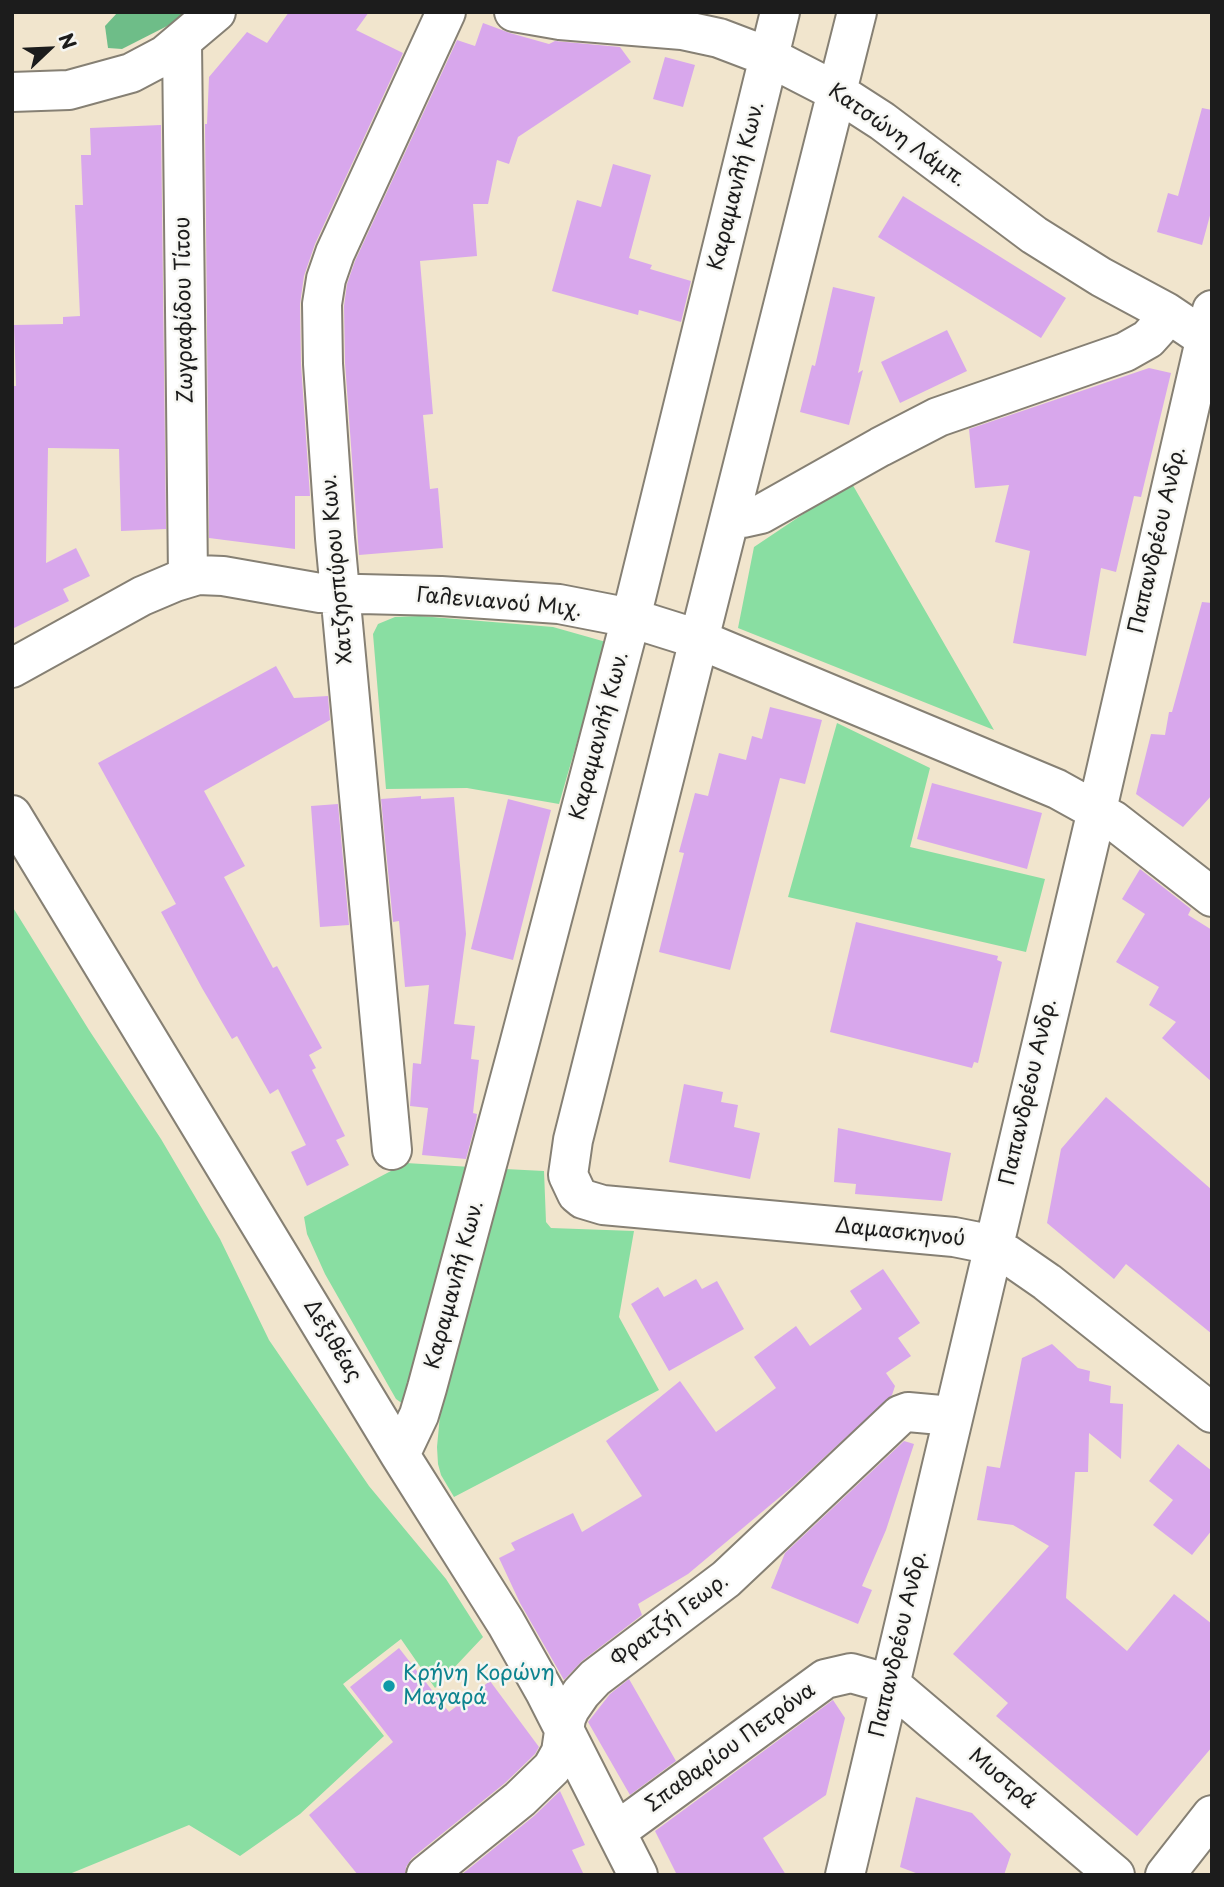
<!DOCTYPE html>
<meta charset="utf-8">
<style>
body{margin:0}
#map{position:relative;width:1224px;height:1887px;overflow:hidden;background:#f1e5cd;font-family:"Playpen Sans",sans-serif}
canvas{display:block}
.frame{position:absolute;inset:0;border:14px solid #1c1c1c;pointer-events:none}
.north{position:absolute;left:14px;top:14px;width:70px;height:70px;-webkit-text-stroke:5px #f6f6f2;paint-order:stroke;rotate:67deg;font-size:19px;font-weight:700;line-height:28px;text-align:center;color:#1c1c1c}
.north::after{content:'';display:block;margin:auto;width:24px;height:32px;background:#1c1c1c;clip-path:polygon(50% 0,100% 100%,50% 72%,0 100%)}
</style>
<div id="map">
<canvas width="1224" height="1887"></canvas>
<div class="frame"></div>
<div class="north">N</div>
</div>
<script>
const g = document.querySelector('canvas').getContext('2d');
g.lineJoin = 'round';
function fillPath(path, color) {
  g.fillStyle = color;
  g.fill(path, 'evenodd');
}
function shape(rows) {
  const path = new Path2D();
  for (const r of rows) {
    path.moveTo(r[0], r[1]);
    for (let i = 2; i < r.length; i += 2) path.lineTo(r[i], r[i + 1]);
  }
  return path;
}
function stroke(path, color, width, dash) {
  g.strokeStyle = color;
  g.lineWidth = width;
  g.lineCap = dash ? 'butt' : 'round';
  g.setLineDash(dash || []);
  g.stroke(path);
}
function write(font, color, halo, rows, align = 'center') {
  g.font = font + ' "Playpen Sans",sans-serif';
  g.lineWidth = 5;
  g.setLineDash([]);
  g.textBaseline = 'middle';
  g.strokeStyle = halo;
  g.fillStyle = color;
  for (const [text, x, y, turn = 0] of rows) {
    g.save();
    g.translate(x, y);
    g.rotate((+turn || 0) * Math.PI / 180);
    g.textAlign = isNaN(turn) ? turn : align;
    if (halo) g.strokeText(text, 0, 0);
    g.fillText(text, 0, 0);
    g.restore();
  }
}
const green = shape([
 [851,482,994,730,738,628,754,547],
 [420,616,553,627,606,642,559,804,467,788,386,789,373,634,378,624,395,617],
 [837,723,930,768,910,847,1045,879,1026,952,788,897],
 [12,906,89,1030,161,1139,220,1239,269,1340,369,1486,446,1579,483,1637,435,1688,401,1639,343,1684,384,1736,300,1814,240,1856,189,1825,67,1875,12,1875],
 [406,1163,471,1167,403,1404,396,1399,325,1274,307,1234,304,1217],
 [505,1169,544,1171,546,1222,551,1228,634,1231,619,1317,659,1390,454,1497,441,1475,438,1464,437,1447,440,1415]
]);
const forest = shape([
 [118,12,186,12,177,21,122,49,108,48,105,26]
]);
const building = shape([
 [289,12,369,12,356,30,403,53,315,244,304,276,300,304,301,364,310,496,295,496,295,549,209,538,205,124,207,124,209,77,247,32,267,43],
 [483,23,510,33,549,44,555,41,620,47,631,62,518,137,509,164,497,160,488,204,473,204,477,256,420,261,433,414,423,415,430,489,438,488,443,548,359,555,345,363,344,306,347,284,355,261,457,40,475,46],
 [665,57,695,65,683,107,653,99],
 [1202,108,1212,110,1212,208,1202,245,1157,232,1168,193,1178,196],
 [161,125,166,529,121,531,119,449,48,448,46,563,76,548,90,576,63,589,69,601,12,629,12,386,16,386,14,325,63,324,63,317,80,316,75,205,83,205,81,155,91,155,90,128],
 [613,164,651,175,629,258,652,265,650,269,691,281,681,322,639,310,638,315,552,291,577,200,601,207],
 [903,196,1066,298,1041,338,878,237],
 [833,287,875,297,858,373,863,370,849,425,800,412,812,365,815,366],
 [947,330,967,371,900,403,881,362],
 [1149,368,1171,373,1141,497,1134,496,1116,572,1101,568,1086,656,1013,643,1030,551,995,542,1009,485,975,488,969,429],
 [1202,602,1212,603,1212,795,1183,827,1136,794,1151,734,1165,735,1169,712,1172,712],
 [276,666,294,698,328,696,330,720,204,791,245,866,224,877,273,968,277,966,322,1048,309,1055,316,1068,312,1070,345,1136,336,1140,349,1165,307,1186,291,1152,306,1145,278,1089,270,1094,237,1036,232,1039,202,988,161,912,176,904,98,763],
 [770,707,822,720,805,784,780,778,730,970,659,952,684,853,679,852,695,793,708,796,719,753,746,760,752,736,762,739],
 [932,783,1042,813,1027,869,917,839],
 [421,796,421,799,454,797,466,934,454,1024,475,1026,471,1059,479,1060,473,1113,477,1114,476,1122,466,1159,422,1155,428,1108,410,1106,413,1063,421,1064,429,985,405,987,399,921,393,922,381,799],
 [508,799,551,810,513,960,471,949],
 [338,804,349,925,320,927,311,806],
 [1140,869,1191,909,1188,915,1212,930,1212,1082,1162,1038,1176,1022,1149,1005,1159,987,1116,962,1145,914,1122,899],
 [856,922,998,956,997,960,1002,962,978,1063,974,1062,972,1068,830,1032],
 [684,1084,723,1092,721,1102,738,1105,734,1127,760,1133,750,1179,669,1162],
 [1106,1097,1212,1190,1212,1334,1126,1264,1114,1279,1047,1223,1061,1149],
 [838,1128,951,1153,942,1201,855,1194,856,1184,834,1182],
 [883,1269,920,1323,898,1338,911,1356,886,1373,895,1386,892,1395,793,1486,688,1574,638,1604,642,1615,582,1661,564,1680,520,1603,499,1558,515,1550,511,1543,573,1513,582,1532,642,1496,606,1441,680,1381,716,1432,776,1388,754,1357,796,1326,810,1346,862,1309,850,1291],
 [696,1279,702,1289,717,1281,744,1329,669,1371,631,1304,658,1287,664,1297],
 [1052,1344,1078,1368,1090,1371,1089,1381,1111,1386,1110,1403,1123,1404,1121,1459,1089,1433,1088,1472,1075,1472,1066,1598,1127,1651,1174,1594,1212,1624,1212,1747,1137,1836,996,1716,1008,1703,953,1654,1049,1546,1013,1525,977,1520,987,1466,1000,1468,1022,1358],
 [904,1441,914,1444,886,1530,862,1586,872,1590,858,1624,771,1588,785,1553],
 [1178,1444,1212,1471,1212,1530,1192,1555,1153,1525,1173,1500,1149,1481],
 [399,1648,449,1712,490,1681,539,1747,535,1754,505,1783,412,1858,406,1867,405,1875,358,1875,309,1815,393,1742,350,1687],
 [629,1679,676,1761,630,1795,588,1722,610,1694],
 [833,1700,845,1718,826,1795,763,1838,786,1875,677,1875,655,1831],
 [560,1791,585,1845,572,1850,584,1875,461,1875,534,1816],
 [916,1797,972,1813,1011,1854,1004,1875,921,1875,900,1867]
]);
const minor = shape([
 [514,12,560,20,682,30,719,38,769,57,837,92,882,121,1034,235,1101,277,1166,312,1212,343],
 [857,12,573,1140,568,1175,577,1194,583,1199,603,1205,954,1237,979,1242,1008,1255,1047,1282,1212,1413],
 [182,42,188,577],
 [12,92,69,90,131,73,165,55,216,12],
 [731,514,743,518,761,514,880,447,938,417,1125,352,1148,339,1157,329,1166,312],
 [12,668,142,596,175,582,198,575,223,576,320,593,441,596,559,604,631,618,698,639,1057,789,1113,820,1212,897],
 [12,815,400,1455,506,1623,545,1692,638,1875],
 [392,1150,335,538,323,364,322,304,326,279,335,253,446,12],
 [400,1455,419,1415,427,1388,519,1045,631,618,780,12],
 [617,1831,825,1679,851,1673,890,1684,1115,1875],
 [426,1875,520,1799,552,1768,561,1752,566,1718,570,1709,581,1693,595,1678,726,1579,900,1415,908,1412,952,1416],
 [845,1875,1097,810,1212,310],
 [1165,1875,1212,1815]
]);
const markers = [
 [389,1686,7,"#0f9aa8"]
];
const streetNames = [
 ["Κατσώνη Λάμπ.",897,136,35],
 ["Καραμανλή Κων.",737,186,-76],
 ["Ζωγραφίδου Τίτου",185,310,-91],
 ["Παπανδρέου Ανδρ.",1158,540,-77],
 ["Χατζησπύρου Κων.",338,569,-95],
 ["Γαλενιανού Μιχ.",499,603,5],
 ["Καραμανλή Κων.",600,736,-75],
 ["Παπανδρέου Ανδρ.",1029,1092,-77],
 ["Δαμασκηνού",900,1233,6],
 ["Καραμανλή Κων.",455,1285,-75],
 ["Δεξιθέας",332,1341,59],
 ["Φρατζή Γεωρ.",670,1621,-37],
 ["Παπανδρέου Ανδρ.",899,1644,-77],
 ["Σπαθαρίου Πετρόνα",731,1748,-36],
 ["Μυστρά",1002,1779,40]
];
const cultureNames = [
 ["Κρήνη Κορώνη",403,1674],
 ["Μαγαρά",403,1698]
];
fillPath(green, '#89dea2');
fillPath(forest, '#6ebd88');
fillPath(building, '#d8a7ec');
stroke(minor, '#868074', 42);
stroke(minor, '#fff', 38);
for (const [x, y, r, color] of markers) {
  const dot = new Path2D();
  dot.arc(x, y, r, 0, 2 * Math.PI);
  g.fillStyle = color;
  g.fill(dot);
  stroke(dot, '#f6f6f2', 2.5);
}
write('21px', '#1c1c1c', '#f6f6f2', streetNames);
write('21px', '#0d838f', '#f6f6f2', cultureNames, 'left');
</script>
